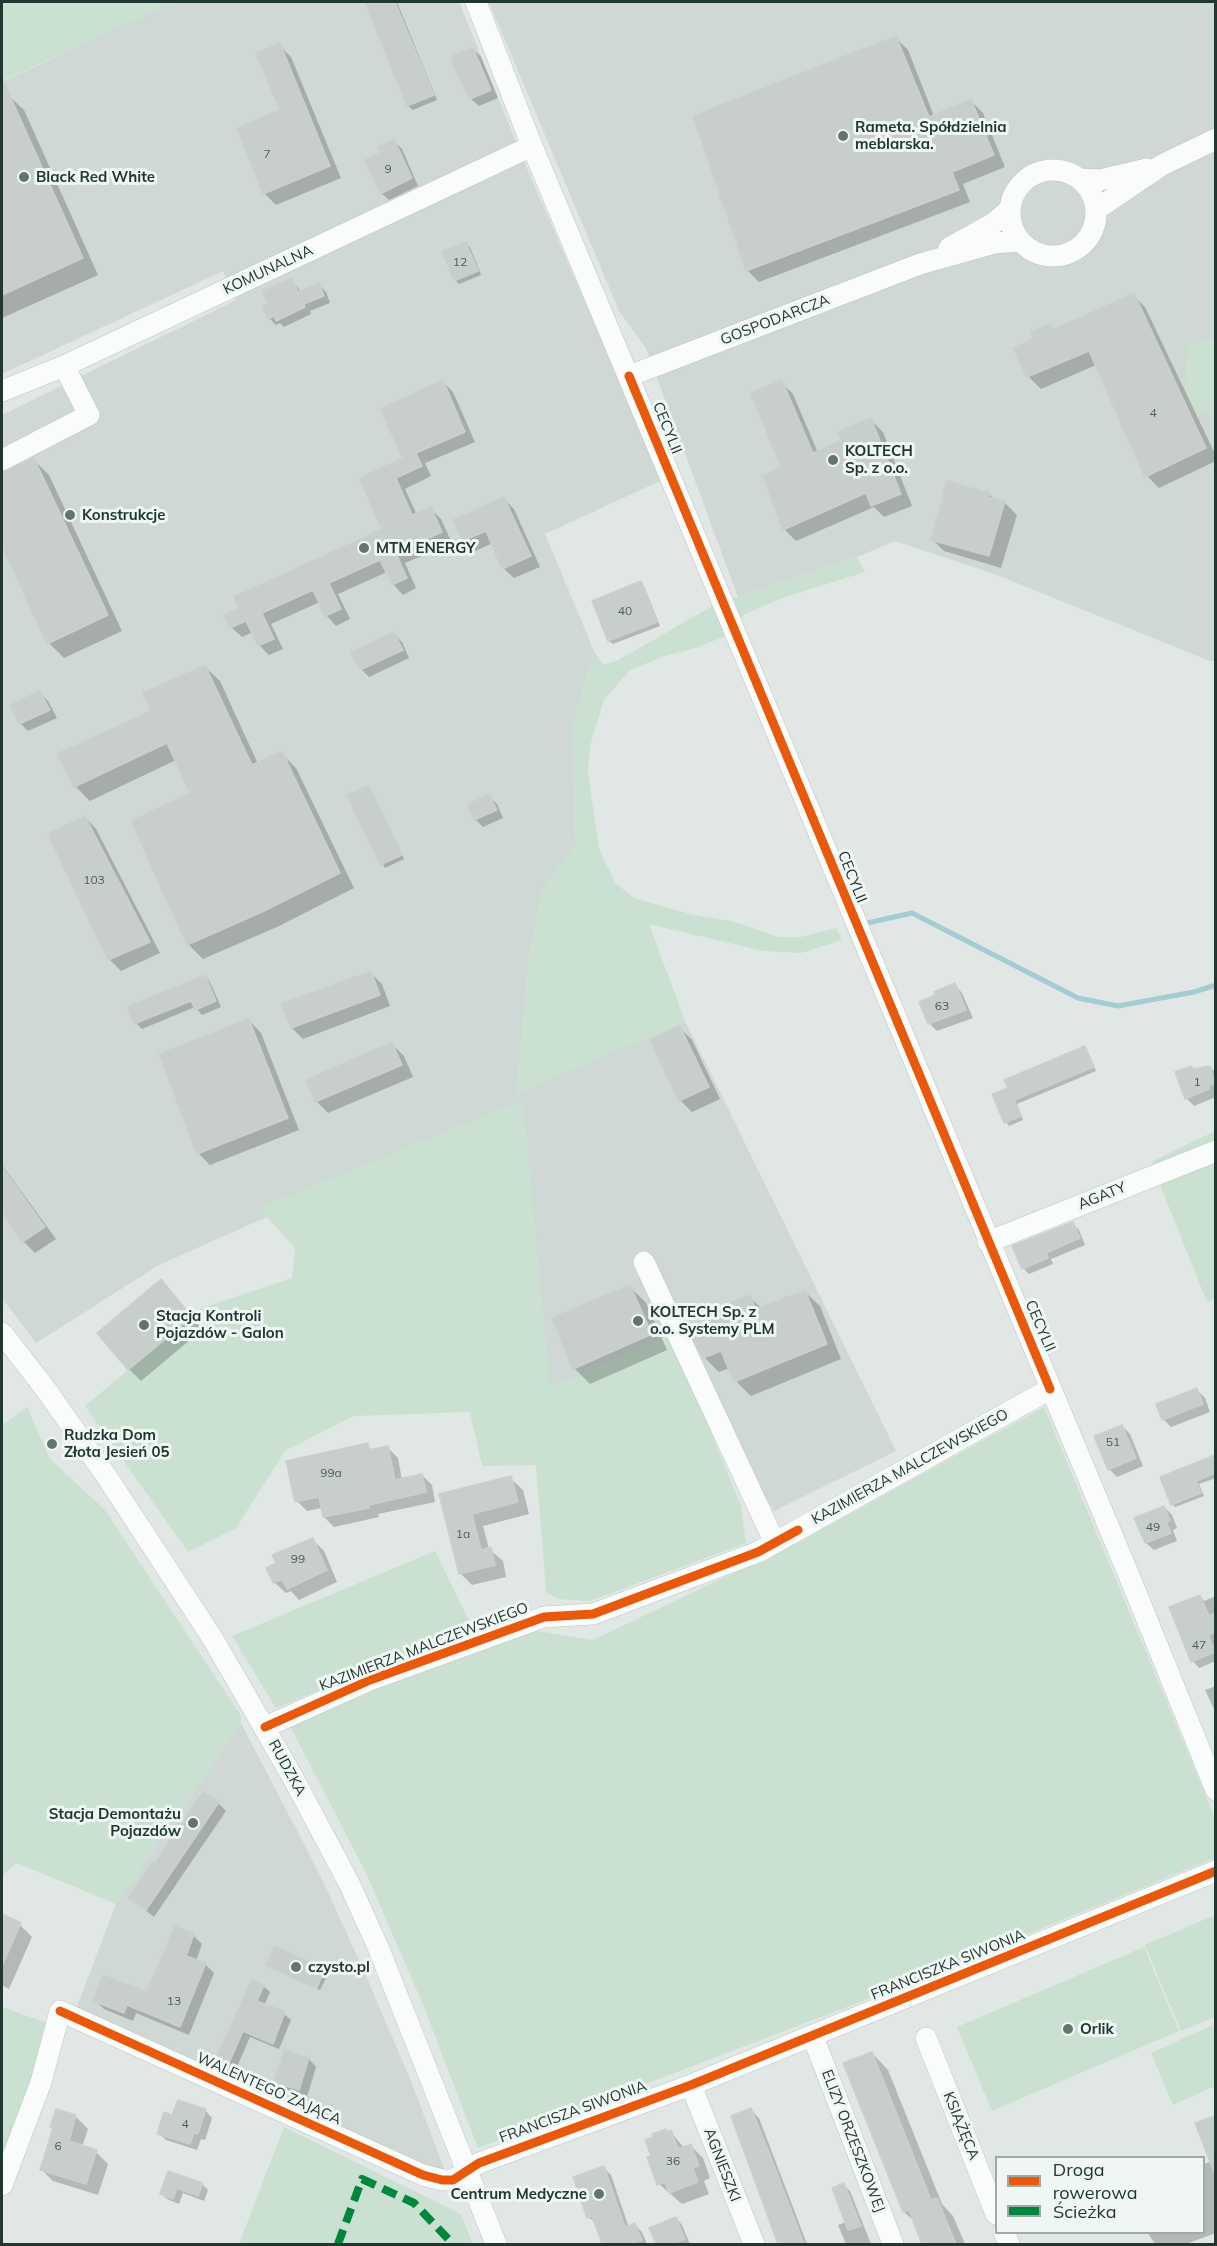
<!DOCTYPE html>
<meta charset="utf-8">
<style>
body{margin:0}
#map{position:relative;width:1217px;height:2246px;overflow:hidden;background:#e1e7e4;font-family:Mulish,sans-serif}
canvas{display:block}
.frame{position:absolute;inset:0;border:3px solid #213832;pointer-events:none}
.legend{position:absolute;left:995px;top:2156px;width:210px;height:78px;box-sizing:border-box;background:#eff6f3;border:2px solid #9daaa6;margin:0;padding:8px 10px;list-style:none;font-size:18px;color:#213832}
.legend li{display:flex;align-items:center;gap:12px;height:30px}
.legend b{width:30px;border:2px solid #9daaa6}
</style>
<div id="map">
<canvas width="1217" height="2246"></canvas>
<div class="frame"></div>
<ul class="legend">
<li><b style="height:8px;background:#e8590c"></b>Droga rowerowa</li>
<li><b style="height:8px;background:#00873e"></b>Ścieżka</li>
</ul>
</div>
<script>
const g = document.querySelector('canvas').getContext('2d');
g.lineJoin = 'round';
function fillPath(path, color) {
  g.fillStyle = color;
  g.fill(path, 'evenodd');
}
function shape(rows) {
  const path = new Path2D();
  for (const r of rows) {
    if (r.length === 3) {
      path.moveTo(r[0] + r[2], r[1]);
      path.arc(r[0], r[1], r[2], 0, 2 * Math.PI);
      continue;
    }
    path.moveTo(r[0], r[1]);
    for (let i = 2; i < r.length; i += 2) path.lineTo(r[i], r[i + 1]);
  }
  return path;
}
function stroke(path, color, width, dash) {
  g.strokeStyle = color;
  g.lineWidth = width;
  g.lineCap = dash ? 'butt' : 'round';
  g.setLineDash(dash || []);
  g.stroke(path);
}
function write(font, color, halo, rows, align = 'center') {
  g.font = font + ' Mulish,sans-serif';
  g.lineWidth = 6;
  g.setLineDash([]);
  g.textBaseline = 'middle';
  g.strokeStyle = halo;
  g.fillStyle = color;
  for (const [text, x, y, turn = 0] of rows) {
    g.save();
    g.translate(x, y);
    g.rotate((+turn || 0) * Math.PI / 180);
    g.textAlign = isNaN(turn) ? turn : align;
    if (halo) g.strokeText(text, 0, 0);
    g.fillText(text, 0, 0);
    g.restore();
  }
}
const built = shape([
 [173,2,459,2,528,171,662,480,545,534,594,651,572,729,576,844,541,892,529,961,517,1093,685,1021,896,1451,774,1511,672,1342,544,1399,518,1105,159,1265,36,1343,2,1298,2,415,236,300,223,271,2,374,2,82],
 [489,2,1215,2,1215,661,1210,661,997,575,895,541,857,557,738,597,646,348,619,311],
 [241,1723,321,1877,363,1969,411,2081,448,2179,76,2009,116,1904]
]);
const green = shape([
 [2,2,175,2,2,81],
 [1215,338,1216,338,1215,415,1197,411,1185,391,1187,347],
 [857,557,865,572,785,597,745,614,723,637,696,648,664,656,630,670,604,700,590,746,588,773,599,849,615,883,634,898,690,914,739,923,778,937,801,937,836,928,842,940,801,953,763,951,649,924,685,1021,517,1094,529,961,541,892,576,843,572,729,594,651,603,664,617,661,714,605],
 [523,1100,550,1387,671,1335,741,1506,746,1543,590,1601,558,1599,546,1592,536,1465,482,1466,470,1412,353,1416,285,1451,236,1528,188,1552,85,1406,202,1308,292,1278,295,1248,259,1208],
 [1215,1131,1215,1299,1207,1302,1151,1162],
 [27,1407,50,1459,105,1510,241,1716,241,1723,116,1904,17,1863,2,1875,2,1425],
 [1044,1407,1215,1818,1215,1858,855,2004,478,2148,424,2007,367,1875,290,1726,403,1676,532,1630,593,1640,797,1543],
 [435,1551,472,1627,276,1708,232,1636],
 [1215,1915,1215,2017,1181,2031,1145,1945],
 [1144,1947,1179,2031,992,2111,957,2027],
 [2,2007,47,2023,34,2082,2,2169],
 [1215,2024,1215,2086,1173,2105,1151,2053],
 [284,2127,461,2214,473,2244,239,2244]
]);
const shadow = shape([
 [366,2,397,2,437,100,413,110,408,106],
 [896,38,908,50,934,116,971,101,983,113,1005,167,963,184,970,202,759,282,747,270],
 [279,45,291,57,341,178,276,205,264,193,282,111],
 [473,49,481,57,498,98,479,106,471,99],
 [7,94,24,110,98,275,2,318,2,97],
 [394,141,402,149,418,186,389,200,381,193,382,153],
 [466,244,470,247,481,275,459,284,455,280],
 [292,280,301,292,319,285,326,292,330,303,310,311,311,314,284,327,280,323,276,325,269,318,270,305],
 [1133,295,1145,307,1216,456,1216,461,1159,488,1147,476,1096,365,1041,389,1029,377,1015,348,1036,339,1050,325,1055,331],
 [443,382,453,392,475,442,425,463,431,476,405,489,417,515,431,509,441,519,452,543,405,563,416,588,403,595,393,584,387,572,338,594,350,619,336,626,326,615,320,602,271,624,283,649,269,655,259,645,253,632,242,637,231,627,384,530,361,479,405,459],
 [781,382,793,394,818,453,843,442,871,420,883,432,912,506,884,517,874,507,796,541,784,529],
 [34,460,49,475,122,631,64,658,49,643,2,543,2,473,8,473],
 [989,494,995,500,1005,503,1017,515,1001,568,944,551,932,539],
 [503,498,514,509,540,567,514,578,503,568,493,543,475,551,465,540,455,521],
 [641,583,644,586,660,626,613,644,609,641],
 [394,634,402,642,409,658,369,677,361,669],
 [205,667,220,681,258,764,281,753,296,768,354,888,277,927,203,959,188,944,192,794,176,760,90,801,75,786,153,711],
 [40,693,48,701,57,718,28,731,20,723],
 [368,786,404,859,385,868,349,795],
 [489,796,497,804,503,818,483,827,475,819],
 [85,817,96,829,160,953,121,971,109,959],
 [371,973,382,984,390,1006,303,1039,292,1028],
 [205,976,210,982,221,1007,202,1015,195,1007,142,1029,136,1023],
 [955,985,962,993,973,1018,937,1031,929,1023,937,996],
 [249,1020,261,1033,299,1130,210,1165,198,1153],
 [680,1028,692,1040,720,1099,692,1112,680,1100],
 [392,1044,404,1056,413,1077,328,1113,316,1101],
 [1085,1048,1096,1071,1017,1104,1023,1120,1009,1126,1006,1122,1010,1089],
 [1210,1067,1216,1073,1216,1097,1194,1106,1186,1098,1194,1071],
 [2,1165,56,1239,35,1253,23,1241,2,1209],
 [1073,1224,1079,1230,1085,1245,1051,1259,1053,1264,1029,1274,1023,1268],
 [161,1281,202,1330,141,1381,129,1369],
 [630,1287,646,1303,667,1350,590,1384,574,1368],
 [805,1292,820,1306,841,1359,751,1396,736,1381,730,1368,719,1372,704,1357,714,1328,750,1297,762,1309],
 [1197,1390,1205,1398,1210,1412,1171,1427,1163,1419],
 [1122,1426,1130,1434,1143,1466,1117,1477,1109,1469],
 [367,1445,373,1451,388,1448,398,1458,402,1480,422,1475,432,1485,435,1502,378,1514,379,1517,334,1527,324,1517,322,1508,307,1511,297,1501],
 [1216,1457,1216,1478,1199,1484,1204,1496,1175,1507,1172,1504,1162,1478],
 [510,1478,523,1490,529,1514,483,1526,489,1549,503,1561,506,1577,472,1585,460,1573,441,1495],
 [1164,1507,1172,1515,1177,1528,1173,1530,1177,1541,1154,1550,1146,1543],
 [312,1539,324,1551,337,1582,299,1600,291,1591,286,1593,274,1582],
 [1200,1596,1204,1601,1216,1596,1216,1641,1214,1642,1216,1661,1199,1668,1193,1661],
 [1216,1686,1216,1713,1205,1690],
 [218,1803,226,1811,154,1917,130,1898,155,1866],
 [2,1916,20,1925,32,1937,9,1989,2,1985],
 [193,1935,202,1944,196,1961,206,1965,214,1973,189,2035,136,2013,133,2021,104,2009,95,2000,148,1994],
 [268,1964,324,1970,328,1974,320,1990,271,1968],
 [263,1986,270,1992,264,2006,284,2014,291,2020,279,2049,250,2037,234,2074,223,2069,216,2063],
 [222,2064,235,2070,234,2072,222,2068],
 [285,2052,309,2059,316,2067,307,2097,284,2089,276,2081],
 [872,2053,888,2070,942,2204,953,2216,965,2244,923,2244,915,2222,904,2212,845,2064],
 [205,2110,212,2118,205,2140,201,2139,197,2150,166,2140,159,2133,173,2117],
 [751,2110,759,2118,807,2244,780,2244,733,2117],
 [57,2111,76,2117,88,2129,82,2147,96,2152,108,2164,98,2195,53,2181,41,2169,54,2129,52,2127],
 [1216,2117,1216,2233,1186,2244,1155,2244,1147,2232,1204,2232,1204,2164,1212,2161,1197,2124],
 [671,2132,684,2148,691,2146,703,2158,710,2178,704,2181,709,2194,682,2204,659,2184,653,2156],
 [604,2168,611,2175,629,2228,635,2225,642,2232,647,2244,604,2244,596,2223,588,2217],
 [169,2172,202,2184,208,2190,204,2201,183,2193,179,2204,167,2199,161,2193],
 [844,2185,850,2191,871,2244,846,2244,838,2225,846,2222],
 [676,2218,682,2225,690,2244,657,2244,651,2229]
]);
const stream = shape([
 [867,923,912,913,1078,998,1118,1006,1194,992,1216,985]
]);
const building = shape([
 [365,2,395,2,434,95,407,106,365,2],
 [896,36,929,117,971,99,994,155,952,172,959,190,746,271,693,116,896,36],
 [280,43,330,166,263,194,237,128,280,110,256,53,280,43],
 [473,48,491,90,470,99,452,63,454,62,452,56,473,48],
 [2,78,83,258,2,295,2,78],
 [394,139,412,178,380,194,365,160,380,153,378,147,394,139],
 [466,242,478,271,454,281,442,252,466,242],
 [292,278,298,292,319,283,324,296,304,304,305,307,276,321,274,316,268,319,263,306,268,304,263,291,292,278],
 [1134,293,1206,448,1145,477,1089,351,1027,377,1013,348,1034,339,1031,332,1050,324,1053,330,1134,293],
 [443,380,465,432,416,453,422,466,396,478,412,515,431,507,442,532,396,553,407,578,392,585,380,560,329,583,341,609,325,616,313,590,262,613,274,639,258,646,246,621,230,628,224,615,239,608,234,597,382,529,359,478,403,458,380,409,443,380],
 [782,380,813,453,841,441,838,432,871,418,901,494,871,506,866,493,783,530,763,476,781,467,751,393,782,380],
 [34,458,108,615,47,644,2,546,2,473,34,458],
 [947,481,990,493,988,497,1005,501,989,556,931,540,947,481],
 [504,497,531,556,502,569,486,531,463,541,453,520,504,497],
 [641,581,657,622,608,641,592,601,641,581],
 [394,632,403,650,360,670,351,652,394,632],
 [205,665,252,765,282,751,340,873,262,912,187,945,131,821,190,793,167,743,74,787,57,754,151,711,143,693,205,665],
 [40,691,50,710,19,724,10,705,40,691],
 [369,785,402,855,380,865,347,795,369,785],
 [489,794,497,810,474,820,467,805,489,794],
 [85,816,150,942,108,960,48,834,85,816],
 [371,971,380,995,291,1028,281,1004,371,971],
 [205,975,216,1001,195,1010,191,1001,134,1024,127,1007,205,975],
 [955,983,966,1010,928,1024,919,1002,935,995,934,992,955,983],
 [249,1019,288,1118,197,1154,159,1054,249,1019],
 [680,1026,709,1087,679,1101,650,1040,680,1026],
 [392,1042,402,1065,315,1102,306,1080,392,1042],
 [1085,1046,1094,1067,1014,1100,1021,1116,1004,1123,992,1094,1008,1088,1004,1080,1085,1046],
 [1191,1066,1193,1069,1210,1066,1215,1083,1208,1086,1209,1089,1185,1099,1175,1072,1191,1066],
 [2,1167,45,1227,22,1242,2,1212,2,1167],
 [1073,1222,1080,1238,1046,1253,1048,1258,1022,1269,1012,1246,1073,1222],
 [161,1279,192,1317,128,1370,97,1333,161,1279],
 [630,1285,652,1334,573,1369,552,1318,630,1285],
 [805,1290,827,1344,734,1382,721,1351,703,1358,692,1335,712,1327,706,1313,750,1295,756,1309,805,1290],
 [1197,1388,1203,1404,1162,1420,1156,1404,1197,1388],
 [1122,1425,1136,1458,1108,1470,1094,1436,1122,1425],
 [368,1443,369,1450,388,1446,395,1480,422,1474,426,1492,369,1505,369,1508,323,1517,319,1497,295,1502,286,1461,368,1443],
 [1215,1455,1215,1473,1196,1481,1201,1493,1171,1505,1160,1477,1215,1455],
 [511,1476,518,1502,472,1514,481,1550,491,1547,495,1565,459,1574,439,1494,511,1476],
 [1164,1506,1170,1520,1166,1522,1171,1533,1145,1543,1134,1518,1164,1506],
 [313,1538,327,1570,287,1589,282,1579,273,1583,266,1568,276,1563,272,1555,313,1538],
 [1200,1595,1209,1616,1215,1613,1215,1632,1208,1635,1215,1652,1191,1662,1169,1607,1200,1595],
 [203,1792,219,1802,146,1910,128,1898,153,1862,155,1863,203,1792],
 [2,1914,21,1923,2,1966,2,1914],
 [175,1926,194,1934,186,1956,206,1963,180,2027,127,2005,124,2013,93,2001,103,1975,147,1992,175,1926],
 [274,1946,325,1969,317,1988,266,1965,274,1946],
 [252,1979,264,1985,257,2001,285,2012,273,2044,243,2031,227,2068,214,2063,252,1979],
 [284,2050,309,2058,299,2090,274,2082,284,2050],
 [872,2052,931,2200,937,2198,956,2244,922,2244,909,2210,903,2212,843,2063,872,2052],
 [178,2100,206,2109,198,2134,194,2133,190,2144,157,2134,164,2112,172,2115,178,2100],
 [751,2108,767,2147,804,2244,778,2244,731,2116,751,2108],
 [56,2109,76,2115,69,2141,97,2150,86,2184,40,2170,53,2128,50,2127,56,2109],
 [1215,2116,1215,2172,1214,2172,1195,2123,1215,2116],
 [666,2129,668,2132,671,2130,678,2149,691,2144,699,2166,693,2168,698,2182,669,2193,665,2182,657,2185,647,2157,651,2156,645,2140,653,2137,652,2134,666,2129],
 [604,2166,625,2227,635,2223,642,2240,631,2244,602,2244,592,2216,587,2218,573,2177,604,2166],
 [168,2171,203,2183,198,2196,177,2188,173,2199,160,2194,168,2171],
 [844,2183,861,2226,848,2230,832,2188,844,2183],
 [676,2217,685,2239,672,2244,656,2244,649,2228,676,2217]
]);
const minor = shape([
 [476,2,532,146,1128,1573,1216,1790],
 [1053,213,43],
 [1081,179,1100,180,1147,169],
 [1097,209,1162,165,1216,139],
 [949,248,994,223,1010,209],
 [629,376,920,264,995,243,1020,241],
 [2,391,64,366,532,146],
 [2,460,89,415,64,366],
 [988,1242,1216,1151],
 [644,1262,775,1543],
 [2,1333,47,1391,107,1477,213,1639,292,1776,349,1883,378,1947,496,2244],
 [265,1727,370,1680,544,1617,593,1614,758,1552,1050,1389],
 [813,2037,893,2244],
 [926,2038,996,2214],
 [691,2085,754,2244],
 [2,2185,41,2082,60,2011,423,2175,442,2180,453,2180,479,2163,691,2085,1216,1871],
 [1004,2232,1009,2244]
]);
const quiet = shape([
 [338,2244,362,2179,414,2203,453,2244]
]);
const cycleway = shape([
 [629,376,1050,1389],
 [265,1727,370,1680,544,1617,593,1614,758,1552,798,1530],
 [60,2011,423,2175,442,2180,453,2180,479,2163,691,2085,1216,1871]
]);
const markers = [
 [843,136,6,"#647570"],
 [24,177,6,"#647570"],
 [833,460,6,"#647570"],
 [70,515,6,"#647570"],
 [364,548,6,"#647570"],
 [638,1321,6,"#647570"],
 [144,1325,6,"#647570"],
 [52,1444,6,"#647570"],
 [193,1823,6,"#647570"],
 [296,1967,6,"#647570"],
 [1068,2029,6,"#647570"],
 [599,2194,6,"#647570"]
];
const numberNames = [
 ["7",267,154],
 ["9",388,169],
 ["12",460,262],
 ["4",1153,413],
 ["40",625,611],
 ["103",94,880],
 ["63",942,1006],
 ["1",1197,1082],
 ["51",1113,1442],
 ["99a",331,1473],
 ["49",1153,1527],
 ["1a",463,1534],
 ["99",298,1559],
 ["47",1199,1645],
 ["13",174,2001],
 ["4",185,2124],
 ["6",58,2146],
 ["36",673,2161]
];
const poiNames = [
 ["Rameta. Spółdzielnia",855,127],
 ["meblarska.",855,144],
 ["Black Red White",36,177],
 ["KOLTECH",845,451],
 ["Sp. z o.o.",845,468],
 ["Konstrukcje",82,515],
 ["MTM ENERGY",376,548],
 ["KOLTECH Sp. z",650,1312],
 ["o.o. Systemy PLM",650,1329],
 ["Stacja Kontroli",156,1316],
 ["Pojazdów - Galon",156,1333],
 ["Rudzka Dom",64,1435],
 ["Złota Jesień 05",64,1452],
 ["Stacja Demontażu",181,1814,"right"],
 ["Pojazdów",181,1831,"right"],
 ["czysto.pl",308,1967],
 ["Orlik",1080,2029],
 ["Centrum Medyczne",587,2194,"right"]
];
const streetNames = [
 ["KOMUNALNA",268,270,-25],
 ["GOSPODARCZA",775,320,-21],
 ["CECYLII",667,428,68],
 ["CECYLII",852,877,68],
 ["AGATY",1102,1196,-22],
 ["CECYLII",1040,1326,67],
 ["KAZIMIERZA MALCZEWSKIEGO",910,1467,-29],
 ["KAZIMIERZA MALCZEWSKIEGO",424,1647,-21],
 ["RUDZKA",287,1768,61],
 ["FRANCISZKA SIWONIA",948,1965,-22],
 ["WALENTEGO ZAJĄCA",269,2089,24],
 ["FRANCISZA SIWONIA",573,2112,-20],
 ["KSIĄŻĘCA",961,2126,68],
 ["ELIZY ORZESZKOWEJ",853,2141,69],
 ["AGNIESZKI",722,2165,69]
];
fillPath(built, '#cfd8d4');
fillPath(green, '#cae0d1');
fillPath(shadow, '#0003');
stroke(stream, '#a3ccd3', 5);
fillPath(building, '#c8cecc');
stroke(building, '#cad0cd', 1.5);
stroke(minor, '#bec3c1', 22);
stroke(minor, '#fafbfb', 21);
stroke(quiet, '#00873e', 8, [15, 8]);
stroke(cycleway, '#e8590c', 9);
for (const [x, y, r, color] of markers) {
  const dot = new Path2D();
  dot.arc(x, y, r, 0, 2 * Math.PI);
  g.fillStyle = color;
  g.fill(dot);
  stroke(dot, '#eff6f3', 2);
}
write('12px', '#4c5e59', null, numberNames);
write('bold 15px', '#213832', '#eff6f3', poiNames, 'left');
write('15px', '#213832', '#eff6f3', streetNames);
</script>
